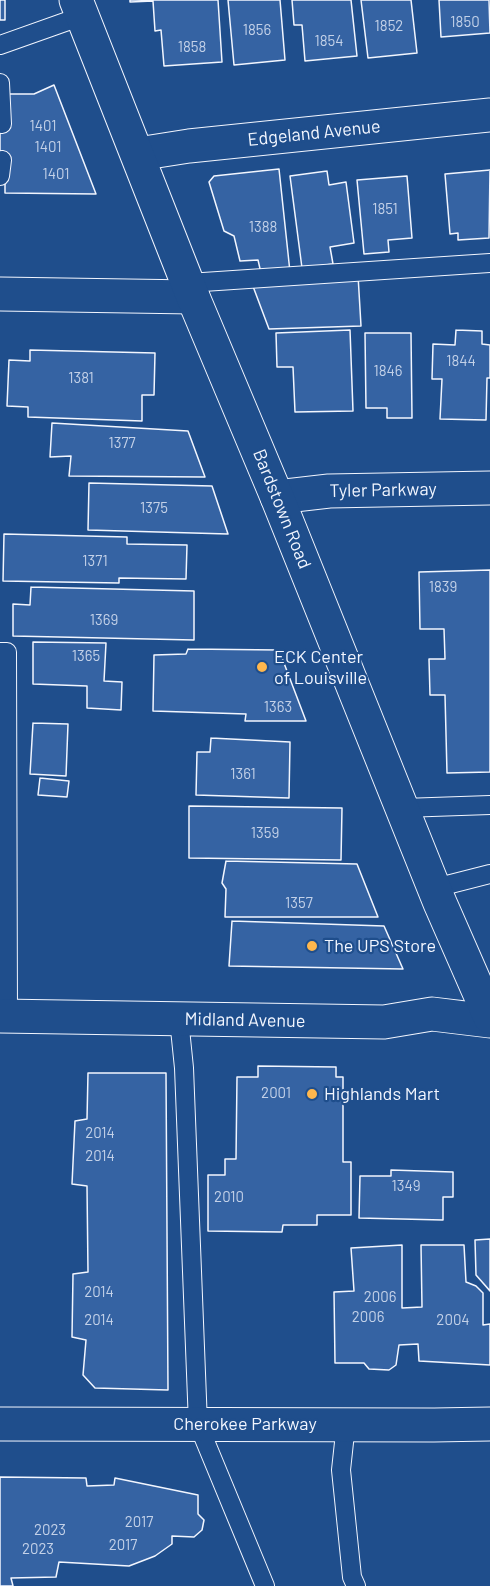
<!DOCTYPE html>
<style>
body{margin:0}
canvas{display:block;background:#1f4e8c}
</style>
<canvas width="490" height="1586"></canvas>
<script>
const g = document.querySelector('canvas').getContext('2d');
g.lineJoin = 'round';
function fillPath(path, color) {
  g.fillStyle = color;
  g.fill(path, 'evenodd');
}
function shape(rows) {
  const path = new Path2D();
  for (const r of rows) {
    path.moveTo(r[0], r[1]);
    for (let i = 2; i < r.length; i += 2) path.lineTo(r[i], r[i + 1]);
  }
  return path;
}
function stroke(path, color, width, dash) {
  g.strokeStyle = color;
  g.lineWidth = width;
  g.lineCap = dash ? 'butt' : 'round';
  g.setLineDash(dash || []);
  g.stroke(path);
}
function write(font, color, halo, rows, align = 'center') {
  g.font = font + ' Barlow,sans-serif';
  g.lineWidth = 4.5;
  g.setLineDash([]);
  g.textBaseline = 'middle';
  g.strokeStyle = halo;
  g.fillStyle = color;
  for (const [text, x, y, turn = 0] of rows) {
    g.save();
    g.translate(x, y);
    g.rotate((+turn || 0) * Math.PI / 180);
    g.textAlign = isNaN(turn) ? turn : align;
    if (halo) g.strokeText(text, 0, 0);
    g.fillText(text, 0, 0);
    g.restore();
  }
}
const building = shape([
 [0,0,5,0,5,20,0,20,0,0],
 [130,0,218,0,222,62,164,66,161,30,155,31,153,1,130,2,130,0],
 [228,0,280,0,285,60,234,65,228,0],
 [292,0,351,0,357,56,305,61,302,25,294,25,292,0],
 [361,0,411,0,417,53,368,58,361,0],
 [439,0,489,0,490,33,441,37,439,0],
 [54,85,96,194,5,193,5,160,0,160,0,124,8,94,34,94,54,85],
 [279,169,290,272,261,273,258,260,240,261,234,236,224,231,209,182,214,176,279,169],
 [490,170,489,238,458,240,458,233,450,234,445,174,490,170],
 [327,171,329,185,346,182,354,243,330,247,333,264,302,268,290,176,327,171],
 [407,176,412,238,388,240,389,252,364,254,357,180,407,176],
 [358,275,361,326,269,329,251,281,358,275],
 [350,330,353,411,295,412,293,367,277,367,276,333,350,330],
 [456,330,482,331,482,344,490,345,490,378,487,378,486,420,440,419,442,379,432,379,433,344,455,345,456,330],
 [365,333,411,333,412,418,387,418,387,408,366,408,365,333],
 [30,350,155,353,154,395,142,395,142,421,28,417,28,407,7,406,9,360,30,361,30,350],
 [52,423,188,431,205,477,69,476,71,456,50,457,52,423],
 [89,483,212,486,228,534,88,530,89,483],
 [4,534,127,537,127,544,187,545,186,579,119,578,119,583,3,581,4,534],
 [490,570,490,772,447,773,445,695,430,695,429,659,445,659,444,629,420,629,419,572,490,570],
 [31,587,194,591,194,640,13,636,13,604,30,605,31,587],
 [33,642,106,643,104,681,122,682,121,710,87,708,87,686,33,684,33,642],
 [188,649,279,650,306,721,245,721,246,714,153,711,154,655,186,654,188,649],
 [33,723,68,724,66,776,30,774,33,723],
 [211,738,290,742,289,798,196,795,197,752,210,752,211,738],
 [40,778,69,781,67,797,38,795,40,778],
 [189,806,342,808,341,860,189,858,189,806],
 [226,861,357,864,378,917,225,917,226,889,222,883,226,861],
 [232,921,384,926,403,969,229,966,232,921],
 [258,1066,336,1067,336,1077,343,1077,343,1162,351,1162,351,1215,317,1215,317,1225,283,1225,282,1232,208,1231,208,1175,225,1175,225,1159,236,1159,237,1077,258,1077,258,1066],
 [88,1073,166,1073,168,1390,95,1388,83,1375,86,1340,72,1337,73,1274,88,1272,87,1186,72,1184,75,1121,87,1119,88,1073],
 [391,1170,453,1172,453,1197,443,1197,443,1220,359,1218,360,1176,391,1176,391,1170],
 [490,1239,490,1291,476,1275,475,1240,490,1239],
 [402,1245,402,1308,422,1307,421,1245,464,1245,466,1282,476,1286,483,1293,483,1325,490,1324,490,1365,419,1361,418,1344,399,1345,396,1365,389,1370,369,1369,364,1363,335,1363,334,1292,354,1291,351,1248,402,1245],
 [0,1477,86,1478,87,1486,114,1485,115,1478,198,1495,198,1514,204,1520,202,1530,194,1537,172,1536,172,1544,155,1556,129,1566,59,1562,56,1577,11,1578,13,1586,0,1586,0,1477]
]);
const service = shape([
 [0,45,82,16],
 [0,83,2,124],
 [0,176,2,160],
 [188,283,490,263],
 [0,652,7,652,8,1016],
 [403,808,490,805],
 [435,888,490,874],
 [179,1019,184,1068,198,1424,265,1586],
 [346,1424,341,1470,352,1577,356,1586]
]);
const minor = shape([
 [138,154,189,146,490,115],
 [0,294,193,297],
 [277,497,329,491,490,488],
 [0,1016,384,1022,432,1014,490,1021]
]);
const primary = shape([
 [76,0,193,297,277,497,440,903,490,1017],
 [0,1424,434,1425,490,1424]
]);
const markers = [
 [262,667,6,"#ffb74d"],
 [312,946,6,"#ffb74d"],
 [312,1094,6,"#ffb74d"]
];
const numberNames = [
 ["1850",465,22],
 ["1852",389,26],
 ["1856",257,30],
 ["1854",329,41],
 ["1858",192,47],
 ["1401",43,126],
 ["1401",48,147],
 ["1401",56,174],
 ["1851",385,209],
 ["1388",263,227],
 ["1844",461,361],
 ["1846",388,371],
 ["1381",81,378],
 ["1377",122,443],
 ["1375",154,508],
 ["1371",95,561],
 ["1839",443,587],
 ["1369",104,620],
 ["1365",86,656],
 ["1363",278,707],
 ["1361",243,774],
 ["1359",265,833],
 ["1357",299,903],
 ["2001",276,1093],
 ["2014",100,1133],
 ["2014",100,1156],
 ["1349",406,1186],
 ["2010",229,1197],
 ["2014",99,1292],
 ["2006",380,1297],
 ["2006",368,1317],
 ["2014",99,1320],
 ["2004",453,1320],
 ["2017",139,1522],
 ["2023",50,1530],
 ["2017",123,1545],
 ["2023",38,1549]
];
const streetNames = [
 ["Edgeland Avenue",314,133,-6],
 ["Tyler Parkway",383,490,-1],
 ["Bardstown Road",282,509,68],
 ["Midland Avenue",245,1020,1],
 ["Cherokee Parkway",245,1424]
];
const poiNames = [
 ["ECK Center",274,657],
 ["of Louisville",274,678],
 ["The UPS Store",324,946],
 ["Highlands Mart",324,1094]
];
fillPath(building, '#3563a3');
stroke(building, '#f2f6ff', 1.5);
stroke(service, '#f2f6ff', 20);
stroke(minor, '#f2f6ff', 35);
stroke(primary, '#f2f6ff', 35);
stroke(service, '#1f4e8c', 18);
stroke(minor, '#1f4e8c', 33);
stroke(primary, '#1f4e8c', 33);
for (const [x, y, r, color] of markers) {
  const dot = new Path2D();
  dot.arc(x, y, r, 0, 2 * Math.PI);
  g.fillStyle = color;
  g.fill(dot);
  stroke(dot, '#1f4e8c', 2);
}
write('15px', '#c3d1e8', null, numberNames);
write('18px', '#f2f6ff', '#1f4e8c', streetNames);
write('18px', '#f2f6ff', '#1f4e8c', poiNames, 'left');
</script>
